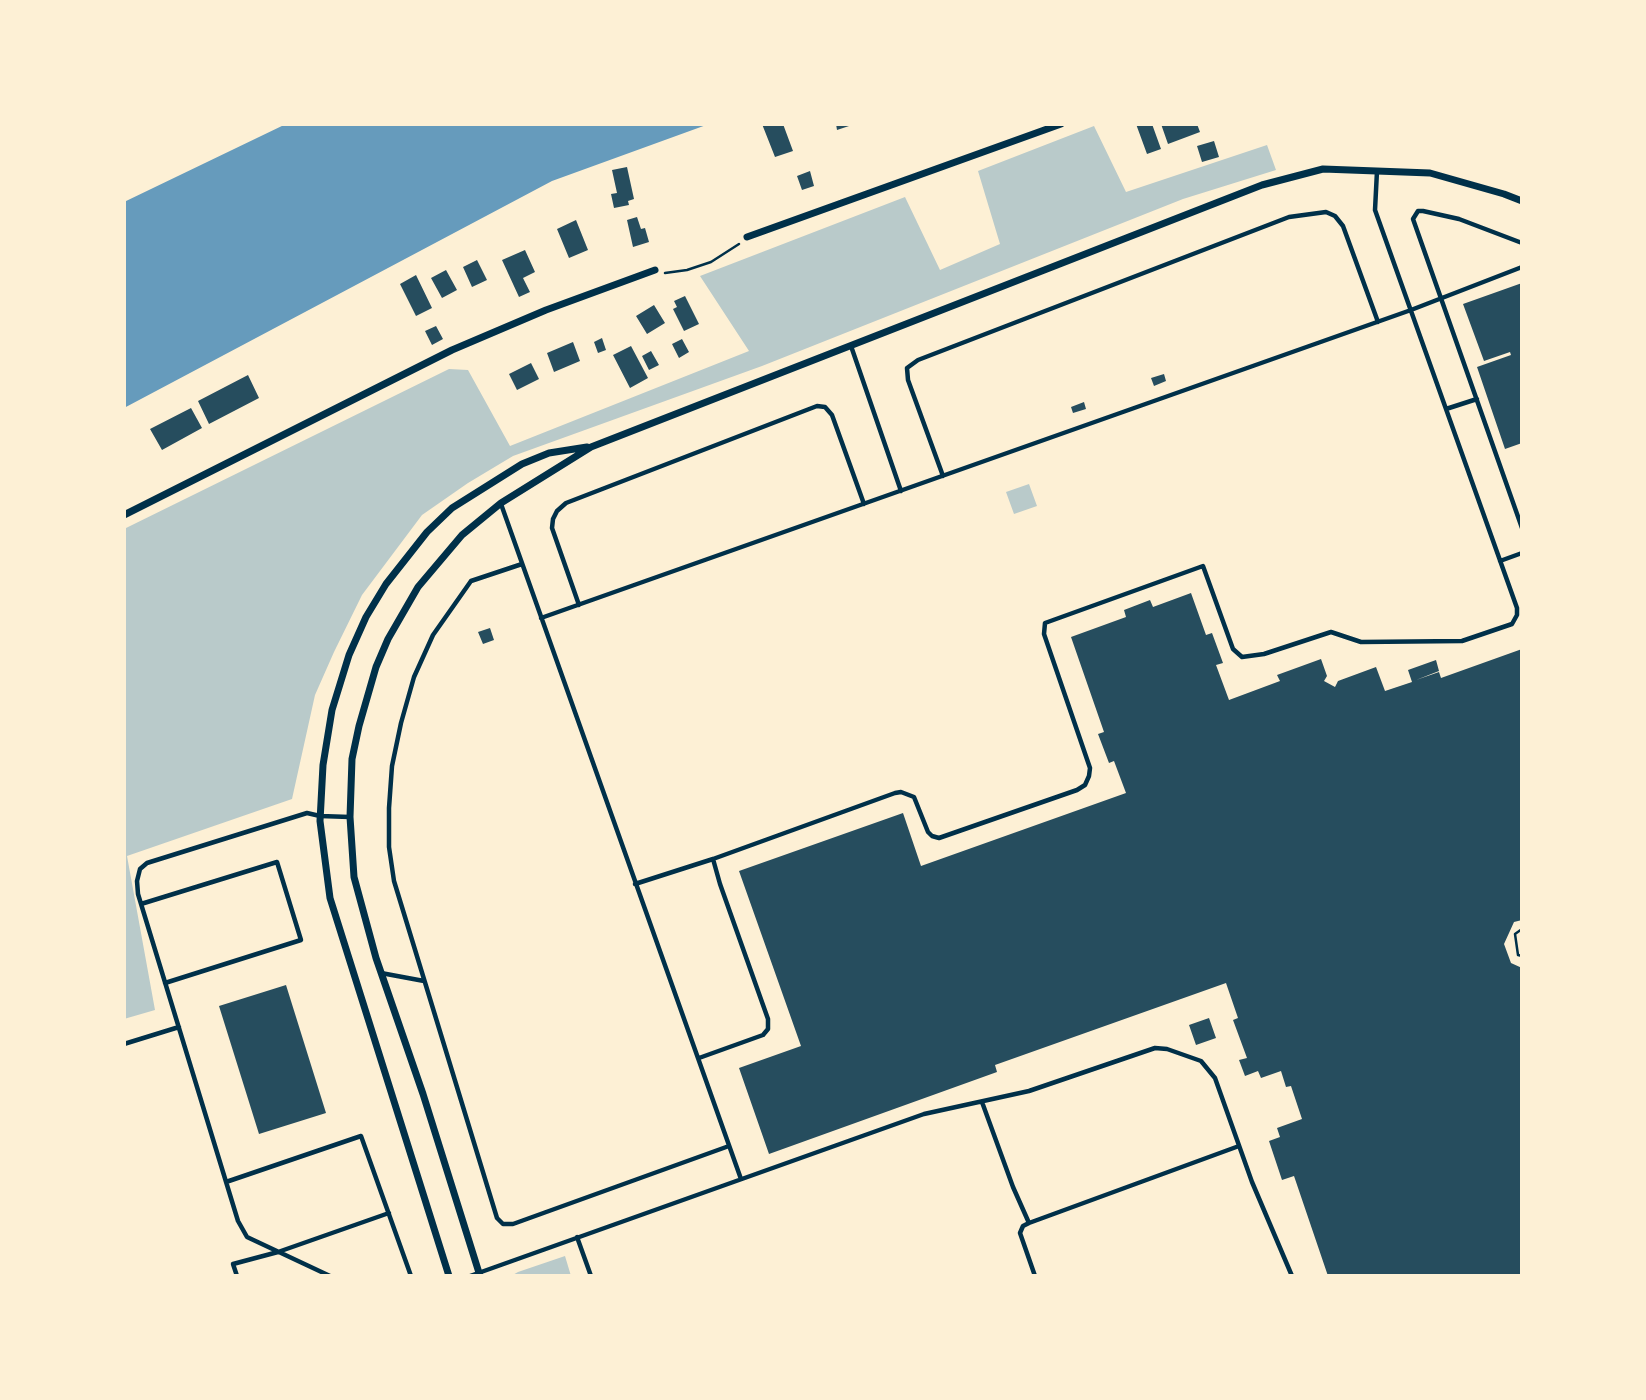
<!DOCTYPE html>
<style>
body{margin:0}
#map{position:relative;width:1646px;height:1400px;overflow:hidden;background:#fdf0d5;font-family:"Crimson Pro",serif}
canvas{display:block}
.frame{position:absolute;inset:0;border:126px solid #fdf0d5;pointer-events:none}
</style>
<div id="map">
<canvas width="1646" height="1400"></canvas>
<div class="frame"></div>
</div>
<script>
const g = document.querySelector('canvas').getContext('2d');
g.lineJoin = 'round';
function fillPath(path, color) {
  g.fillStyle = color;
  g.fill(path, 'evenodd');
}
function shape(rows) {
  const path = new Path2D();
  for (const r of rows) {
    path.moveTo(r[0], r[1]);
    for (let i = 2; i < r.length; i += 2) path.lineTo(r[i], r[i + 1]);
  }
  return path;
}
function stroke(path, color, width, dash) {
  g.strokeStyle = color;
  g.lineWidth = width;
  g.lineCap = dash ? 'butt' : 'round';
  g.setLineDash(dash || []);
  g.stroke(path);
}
const green = shape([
 [1094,126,1126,192,1267,145,1276,170,1183,199,762,366,513,456,468,483,422,515,362,595,334,652,315,695,292,799,127,856,155,1010,124,1019,124,529,449,369,468,370,510,446,749,351,700,276,905,197,940,270,1000,244,978,171],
 [1029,484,1037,506,1014,514,1006,492],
 [565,1256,571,1276,511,1276,518,1272]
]);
const water = shape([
 [286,124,709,124,552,181,124,408,124,202]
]);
const building = shape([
 [762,124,783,124,793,151,775,157],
 [836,124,852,124,852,125,837,130],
 [1136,124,1152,124,1161,149,1147,154],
 [1161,124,1197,124,1200,132,1168,144],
 [1214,141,1219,157,1202,162,1197,146],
 [627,167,634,199,628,201,629,205,614,208,611,194,617,193,612,170],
 [810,171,814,186,802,190,797,176],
 [637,217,641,229,645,228,649,242,633,247,627,220],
 [576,220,588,250,569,258,557,229],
 [525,250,535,272,523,278,530,292,519,297,502,260],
 [477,260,487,280,472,287,463,267],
 [446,270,457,290,442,298,431,278],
 [416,275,432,308,416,316,400,284],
 [1522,283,1522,443,1505,449,1477,367,1511,355,1510,352,1484,361,1463,304],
 [685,296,699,324,684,331,673,309,677,307,674,301],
 [654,305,665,323,647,334,636,316],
 [436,326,443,339,432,345,425,331],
 [602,338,606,350,598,353,594,342],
 [682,339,689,352,679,358,672,344],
 [573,342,580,361,554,372,547,353],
 [631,346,648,378,630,388,613,355],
 [651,351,659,365,649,370,642,356],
 [531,363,539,379,517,390,509,374],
 [1164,374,1166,381,1154,386,1151,378],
 [248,375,259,398,209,424,198,401],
 [1084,402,1086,409,1073,413,1071,407],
 [191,408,202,428,162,450,150,429],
 [1191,593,1206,635,1212,633,1223,663,1216,665,1229,700,1280,681,1277,675,1321,659,1327,676,1324,681,1335,687,1338,681,1376,667,1385,691,1412,682,1408,670,1436,660,1439,671,1416,680,1439,672,1441,678,1522,649,1522,920,1514,922,1504,944,1511,963,1522,968,1522,1276,1328,1276,1294,1176,1282,1180,1269,1141,1280,1137,1277,1128,1302,1119,1291,1086,1286,1087,1281,1071,1261,1078,1258,1071,1245,1076,1239,1060,1247,1058,1233,1020,1238,1018,1226,983,995,1065,997,1072,769,1154,739,1068,801,1046,739,871,903,813,921,866,1126,793,1114,761,1109,763,1098,734,1104,732,1071,637,1126,617,1124,610,1150,600,1153,607],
 [490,628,494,640,483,644,478,632],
 [286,985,326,1113,259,1134,219,1006],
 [1209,1018,1216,1038,1196,1045,1189,1025]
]);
const path = shape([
 [665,273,687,270,711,262,739,244],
 [1522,929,1515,934,1518,955,1522,956]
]);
const service = shape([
 [1522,243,1459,219,1423,211,1418,211,1413,219,1522,528],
 [851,346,901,491],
 [1446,409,1477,399],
 [943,476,908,380,907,368,918,360,1289,217,1326,212,1335,216,1343,226,1378,322],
 [501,504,741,1179],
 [1500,561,1522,553],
 [522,564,471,581,433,635,414,677,401,723,392,766,389,808,389,847,394,881,497,1218,503,1224,513,1224,729,1146],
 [579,605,552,528,553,519,557,511,566,503,817,406,825,407,832,415,864,504],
 [541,618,1411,310,1522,267],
 [635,884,713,859,895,793,901,792,914,797,928,832,932,836,939,838,1077,790,1085,785,1089,776,1090,768,1044,634,1045,623,1203,566,1233,649,1242,657,1264,654,1331,632,1361,642,1462,641,1512,624,1517,615,1517,608,1375,210,1377,171],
 [141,904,277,862,301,940,165,983],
 [381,973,424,981],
 [124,1044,179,1027],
 [699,1058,763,1035,768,1029,768,1019,720,884,713,859],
 [982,1102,1013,1187,1029,1223,1023,1226,1020,1233,1035,1276],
 [226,1182,361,1136,411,1276],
 [1029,1223,1239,1146],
 [577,1237,591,1276],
 [237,1276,233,1264,278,1252,389,1213],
 [330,1276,247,1237,238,1221,138,894,137,881,140,869,147,863,307,813,320,816,350,817],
 [470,1276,924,1114,1029,1091,1155,1048,1167,1049,1201,1061,1215,1078,1252,1182,1292,1276]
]);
const minor = shape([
 [747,237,1061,124],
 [124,515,452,350,546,310,655,270],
 [449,1276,330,898,320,821,323,765,332,710,349,655,366,617,386,584,427,532,452,508,522,464,549,453,587,447],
 [480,1276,423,1094,376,958,354,877,350,817,352,759,359,726,376,667,388,639,418,587,462,535,501,503,591,447,1262,185,1323,169,1430,173,1504,194,1522,201]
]);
fillPath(green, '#b9caca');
fillPath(water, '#669bbc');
fillPath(building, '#264d5e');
stroke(path, '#003049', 2.5);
stroke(service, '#003049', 4.5);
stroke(minor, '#003049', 7);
</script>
